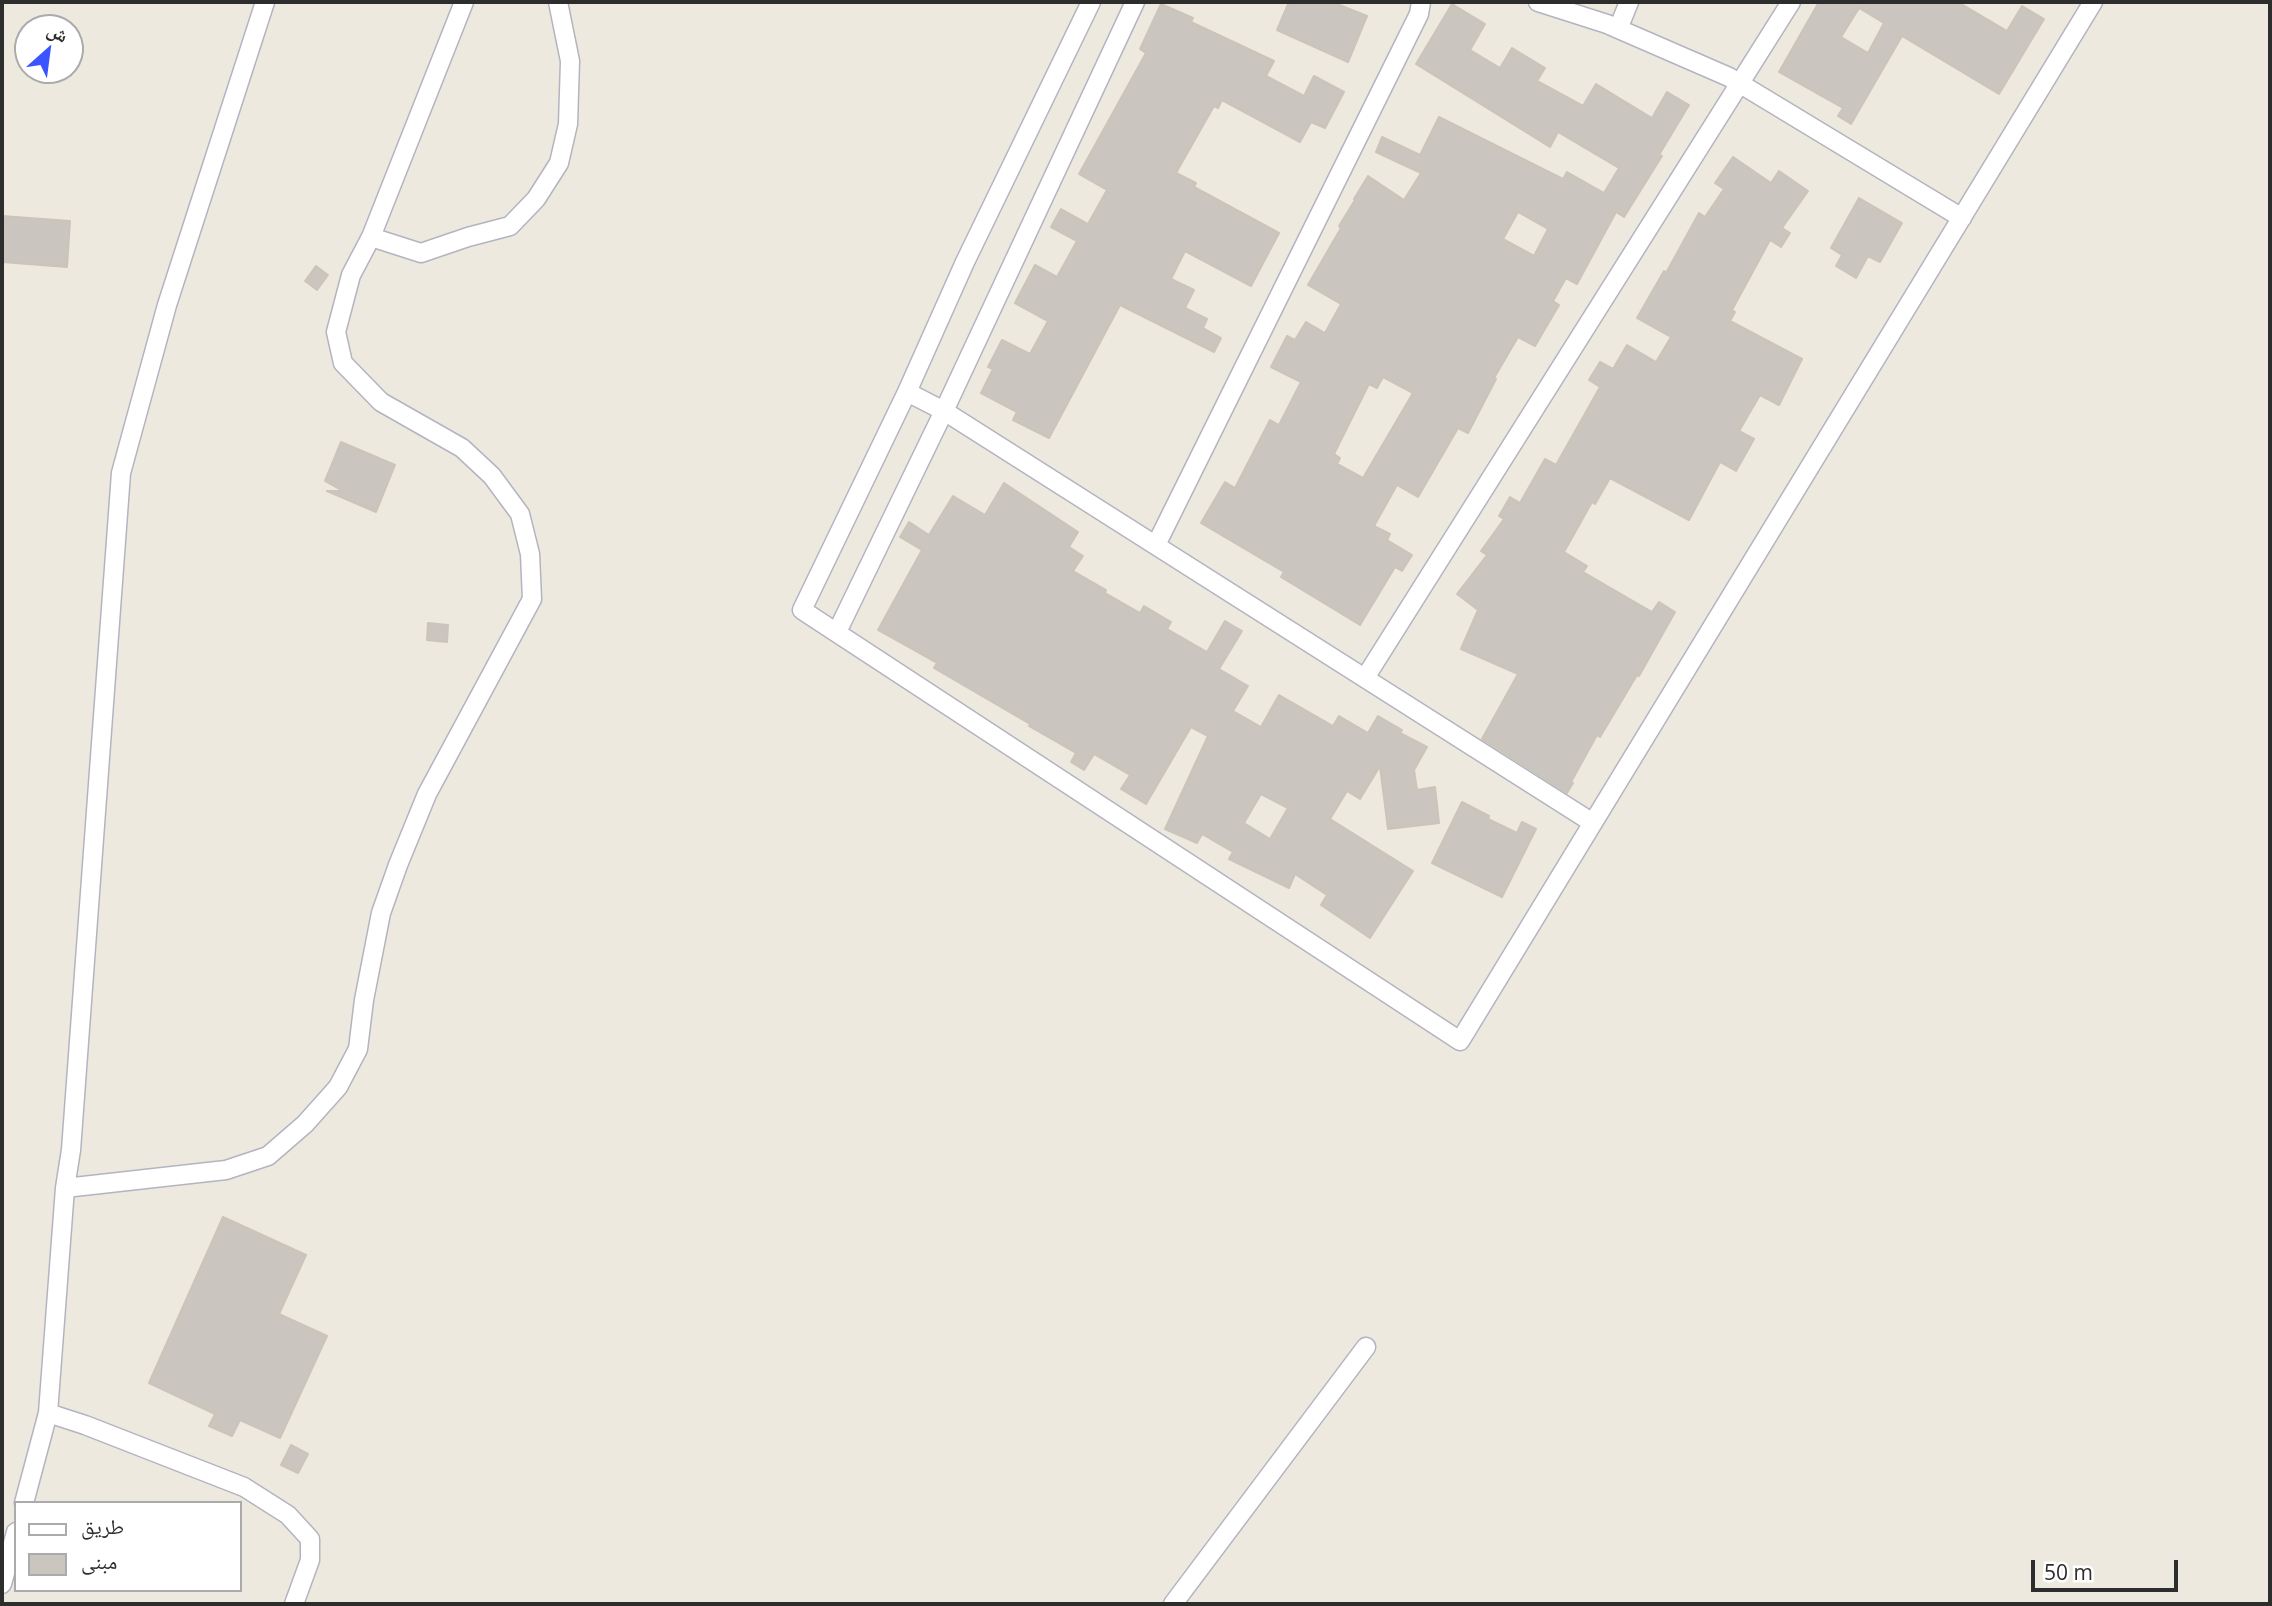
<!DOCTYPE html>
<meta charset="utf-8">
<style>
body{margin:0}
#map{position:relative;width:2272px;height:1606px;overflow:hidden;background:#eee9df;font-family:"Open Sans","Noto Naskh Arabic",sans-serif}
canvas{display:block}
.frame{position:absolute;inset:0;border:4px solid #2d2d2d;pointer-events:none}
.legend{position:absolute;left:14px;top:1501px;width:228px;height:91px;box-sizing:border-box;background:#fff;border:2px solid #ababab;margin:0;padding:9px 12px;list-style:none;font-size:21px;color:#2d2d2d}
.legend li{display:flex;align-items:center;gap:14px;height:35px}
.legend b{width:35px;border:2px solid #ababab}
.north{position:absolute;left:14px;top:14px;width:70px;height:70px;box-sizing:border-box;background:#fff;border:2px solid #ababab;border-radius:50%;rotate:28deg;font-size:19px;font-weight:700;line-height:28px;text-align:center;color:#2d2d2d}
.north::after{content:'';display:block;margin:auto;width:24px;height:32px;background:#3b54ff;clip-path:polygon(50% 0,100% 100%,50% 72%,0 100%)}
.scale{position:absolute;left:2031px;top:1560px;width:147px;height:32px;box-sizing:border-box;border:4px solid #2d2d2d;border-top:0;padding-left:9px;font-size:21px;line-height:24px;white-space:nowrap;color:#2d2d2d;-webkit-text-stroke:5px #fff;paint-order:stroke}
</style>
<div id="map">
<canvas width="2272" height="1606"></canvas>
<div class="frame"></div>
<ul class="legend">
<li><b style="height:9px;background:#fff"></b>طريق</li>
<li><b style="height:19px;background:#cac5be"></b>مبنى</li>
</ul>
<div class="north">ش</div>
<div class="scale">50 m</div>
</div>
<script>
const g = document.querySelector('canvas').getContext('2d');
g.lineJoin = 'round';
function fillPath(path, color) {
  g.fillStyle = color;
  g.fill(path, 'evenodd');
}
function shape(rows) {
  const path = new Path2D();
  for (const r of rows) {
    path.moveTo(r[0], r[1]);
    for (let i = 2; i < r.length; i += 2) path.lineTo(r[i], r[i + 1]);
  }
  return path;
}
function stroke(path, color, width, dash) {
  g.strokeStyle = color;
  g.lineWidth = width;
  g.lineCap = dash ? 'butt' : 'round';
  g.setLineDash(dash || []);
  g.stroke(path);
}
const building = shape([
 [1289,2,1332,2,1367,16,1348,62,1277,30,1289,2],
 [1819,2,1958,2,2007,31,2022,6,2044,19,1999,94,1902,36,1851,124,1838,116,1843,108,1779,72,1819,2],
 [1859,8,1884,23,1868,53,1841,37,1859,8],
 [1161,4,1193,18,1191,22,1274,61,1266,76,1304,96,1314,76,1344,92,1325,128,1311,122,1300,142,1222,100,1218,108,1214,106,1176,173,1196,183,1194,187,1279,233,1251,286,1185,251,1171,279,1194,290,1185,308,1207,319,1203,328,1221,338,1214,352,1120,305,1049,438,1013,420,1017,412,981,393,993,369,988,367,1002,340,1030,354,1048,321,1015,303,1035,265,1057,277,1077,241,1051,227,1061,209,1088,224,1107,190,1079,174,1146,53,1140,49,1161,4],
 [1452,4,1485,24,1470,50,1500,68,1512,48,1545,68,1537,81,1583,106,1596,84,1652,118,1667,92,1689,105,1659,155,1662,156,1624,217,1616,212,1577,284,1566,278,1553,301,1559,305,1535,346,1518,337,1494,378,1496,379,1468,433,1458,428,1418,497,1397,485,1374,526,1390,534,1387,540,1412,555,1402,571,1395,567,1360,625,1281,577,1284,572,1201,523,1225,482,1235,488,1270,420,1279,425,1301,382,1271,367,1287,336,1295,340,1306,322,1325,333,1341,304,1308,285,1341,228,1339,226,1355,200,1354,199,1368,176,1404,200,1421,173,1376,152,1382,137,1420,155,1439,117,1563,179,1567,172,1604,193,1619,168,1558,132,1550,147,1416,64,1452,4],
 [1518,212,1548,229,1534,256,1503,239,1518,212],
 [1383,377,1413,393,1363,478,1337,464,1340,458,1334,454,1369,384,1377,388,1383,377],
 [1733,157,1771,183,1779,171,1808,191,1782,228,1790,233,1781,247,1770,240,1732,310,1735,312,1730,321,1802,359,1779,405,1760,395,1739,431,1754,439,1736,471,1720,462,1689,520,1610,478,1595,504,1592,502,1564,552,1587,566,1583,572,1652,612,1659,602,1675,612,1639,676,1637,675,1600,737,1597,735,1571,782,1573,783,1567,793,1482,739,1518,674,1461,649,1478,610,1457,594,1487,555,1481,551,1504,519,1499,516,1510,497,1520,503,1545,459,1556,465,1600,387,1589,380,1600,362,1613,369,1627,345,1656,362,1671,337,1637,318,1664,271,1666,273,1699,213,1705,217,1724,189,1715,183,1733,157],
 [1859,198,1902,223,1880,262,1868,256,1856,278,1836,266,1842,255,1831,248,1859,198],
 [2,216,70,221,67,267,2,262,2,216],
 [316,266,328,275,317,290,305,281,316,266],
 [341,442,395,465,376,512,327,491,343,491,325,481,341,442],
 [1004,483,1078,532,1069,547,1083,556,1073,571,1106,590,1105,593,1140,613,1144,606,1171,622,1167,629,1207,652,1225,621,1242,631,1219,669,1248,686,1233,711,1261,727,1279,695,1333,726,1339,716,1368,733,1378,716,1402,730,1400,733,1427,747,1414,770,1417,790,1435,787,1439,823,1388,829,1380,766,1360,799,1347,791,1330,819,1413,871,1370,938,1321,905,1327,895,1295,874,1289,888,1229,859,1233,852,1202,834,1197,843,1165,829,1208,736,1191,727,1146,804,1121,789,1130,775,1094,754,1084,770,1071,762,1076,753,1029,726,1030,724,934,668,937,663,878,630,922,550,900,537,909,522,929,535,953,496,985,515,1004,483],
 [1261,794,1288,808,1270,839,1244,823,1261,794],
 [428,623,448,625,447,642,427,640,428,623],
 [1462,802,1489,816,1488,819,1517,833,1522,822,1536,829,1502,897,1432,863,1462,802],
 [223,1217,306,1255,279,1314,327,1336,280,1438,240,1420,232,1436,209,1426,215,1414,149,1383,223,1217],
 [291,1445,308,1454,298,1473,281,1465,291,1445]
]);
const minor = shape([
 [1091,2,965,262,907,392,802,610,1460,1041,2093,2],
 [1538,2,1607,24,1729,77,1962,218],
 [1618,29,1629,2],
 [371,237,464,2],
 [907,392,944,411,1593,823],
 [1156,545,1419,14,1421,2],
 [837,632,944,411,1135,2],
 [1365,678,1791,2],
 [65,1188,226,1170,268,1156,305,1124,338,1087,358,1049,364,1000,381,913,398,865,427,794,532,599,530,554,520,514,492,476,462,448,381,402,343,363,336,332,351,275,371,237,421,253,468,237,510,226,536,199,559,163,568,124,570,61,558,2],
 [48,1413,85,1425,244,1487,288,1515,310,1539,310,1560,294,1604],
 [24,1503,48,1413,65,1188,71,1150,121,473,167,305,265,2],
 [2,1584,16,1532],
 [1173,1604,1366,1347]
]);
fillPath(building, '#cac5be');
stroke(building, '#cac5b8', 2);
stroke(minor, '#b3b4c0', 21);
stroke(minor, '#fff', 18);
</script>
